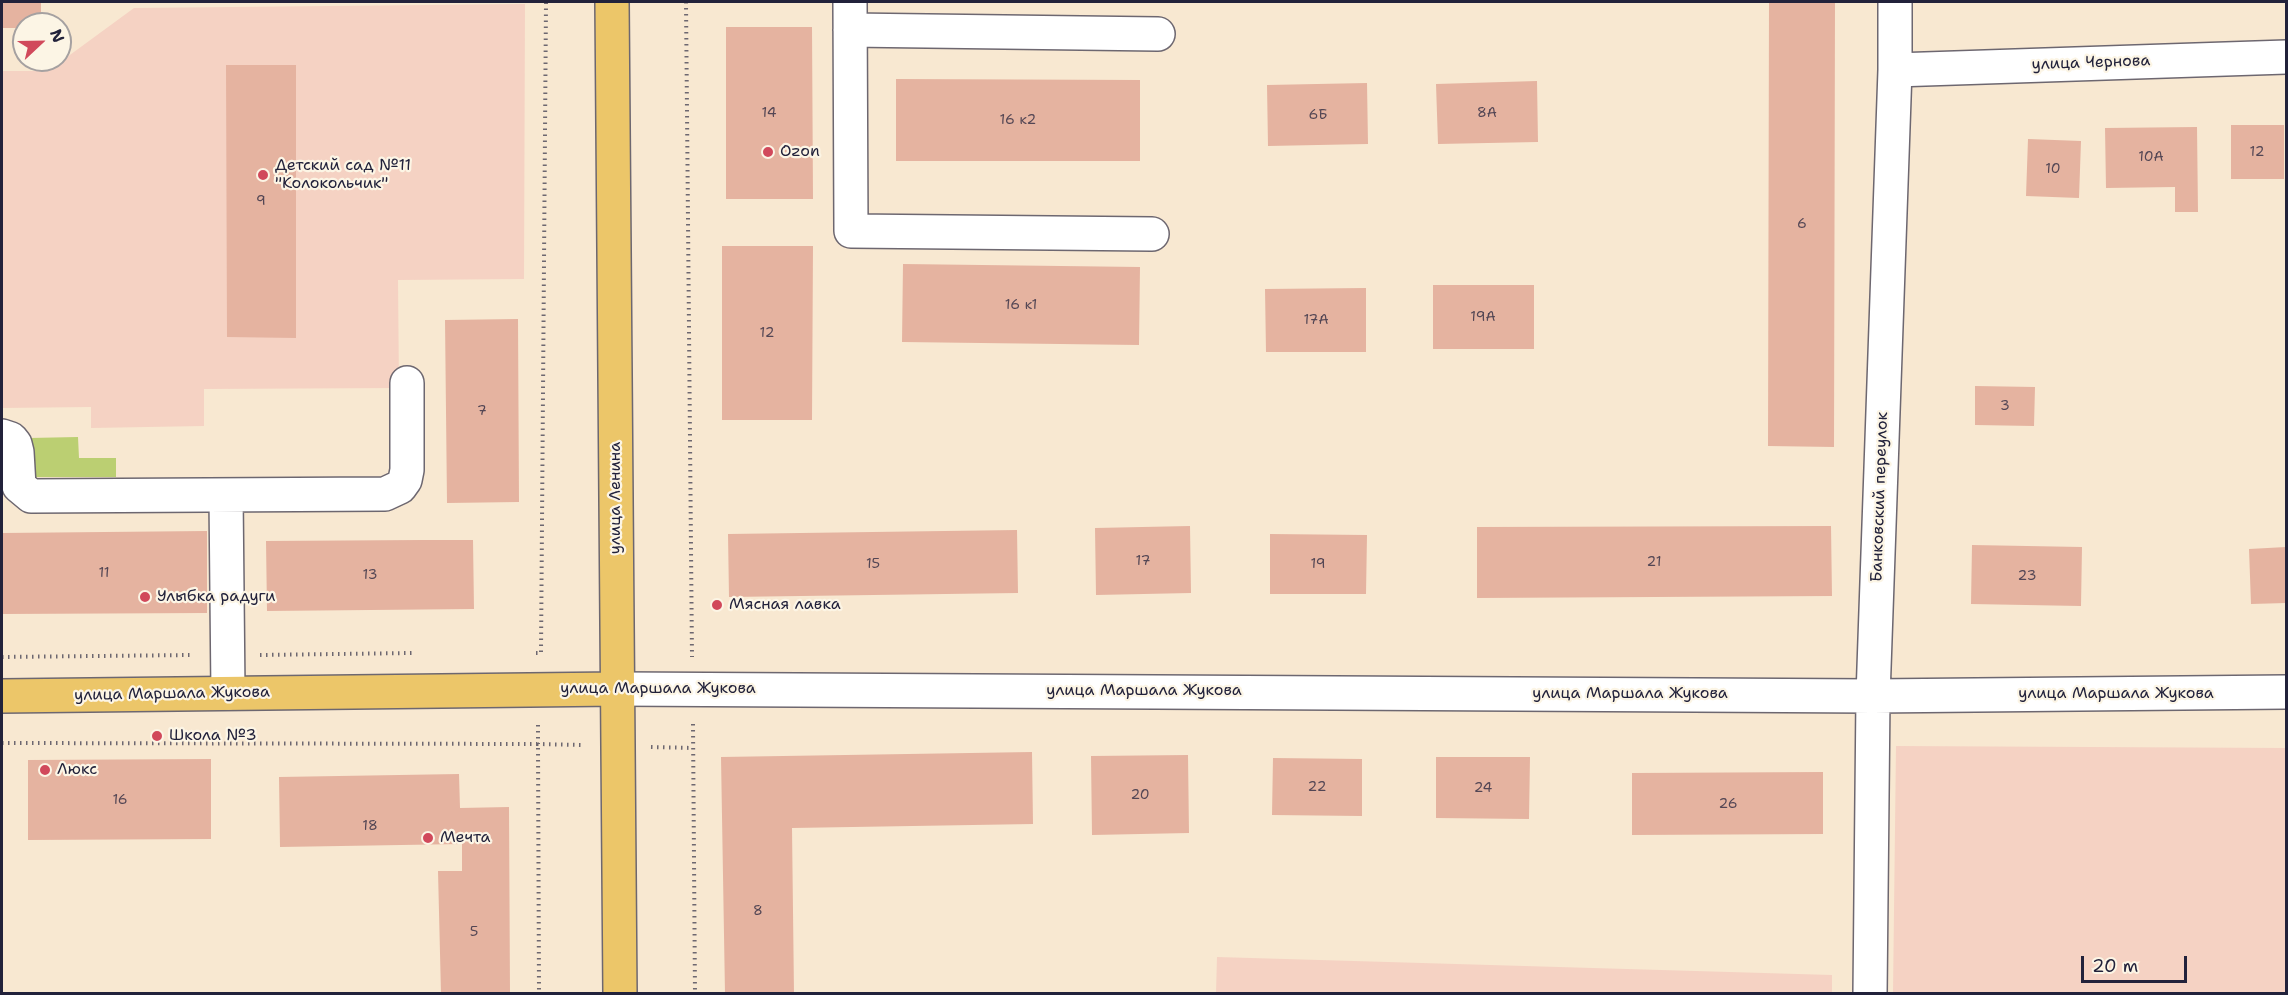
<!DOCTYPE html>
<meta charset="utf-8">
<style>
body{margin:0}
#map{position:relative;width:2288px;height:995px;overflow:hidden;background:#f8e8d1;font-family:"Shantell Sans",sans-serif}
canvas{display:block}
.frame{position:absolute;inset:0;border:3px solid #22223b;pointer-events:none}
.north{position:absolute;left:12px;top:12px;width:60px;height:60px;box-sizing:border-box;background:#fcf5e5;border:2px solid #a5a1a1;border-radius:50%;rotate:68deg;font-size:16px;font-weight:700;line-height:24px;text-align:center;color:#22223b}
.north::after{content:'';display:block;margin:auto;width:21px;height:27px;background:#d1495b;clip-path:polygon(50% 0,100% 100%,50% 72%,0 100%)}
.scale{position:absolute;left:2081px;top:956px;width:106px;height:27px;box-sizing:border-box;border:3px solid #22223b;border-top:0;padding-left:8px;font-size:18px;line-height:21px;white-space:nowrap;color:#22223b;-webkit-text-stroke:4px #fcf5e5;paint-order:stroke}
</style>
<div id="map">
<canvas width="2288" height="995"></canvas>
<div class="frame"></div>
<div class="north">N</div>
<div class="scale">20 m</div>
</div>
<script>
const g = document.querySelector('canvas').getContext('2d');
g.lineJoin = 'round';
function fillPath(path, color) {
  g.fillStyle = color;
  g.fill(path, 'evenodd');
}
function shape(rows) {
  const path = new Path2D();
  for (const r of rows) {
    path.moveTo(r[0], r[1]);
    for (let i = 2; i < r.length; i += 2) path.lineTo(r[i], r[i + 1]);
  }
  return path;
}
function stroke(path, color, width, dash) {
  g.strokeStyle = color;
  g.lineWidth = width;
  g.lineCap = dash ? 'butt' : 'round';
  g.setLineDash(dash || []);
  g.stroke(path);
}
function write(font, color, halo, rows, align = 'center') {
  g.font = font + ' "Shantell Sans",sans-serif';
  g.lineWidth = 4.5;
  g.setLineDash([]);
  g.textBaseline = 'middle';
  g.strokeStyle = halo;
  g.fillStyle = color;
  for (const [text, x, y, turn = 0] of rows) {
    g.save();
    g.translate(x, y);
    g.rotate((+turn || 0) * Math.PI / 180);
    g.textAlign = isNaN(turn) ? turn : align;
    if (halo) g.strokeText(text, 0, 0);
    g.fillText(text, 0, 0);
    g.restore();
  }
}
const built = shape([
 [525,4,524,279,398,280,399,388,204,389,204,426,91,428,91,407,2,408,2,71,48,71,134,8],
 [1896,746,2286,748,2286,993,1893,993],
 [1217,957,1832,975,1832,993,1216,993]
]);
const green = shape([
 [78,437,79,458,116,458,116,477,30,477,29,438]
]);
const building = shape([
 [2,2,41,2,41,24,24,24,24,28,2,28],
 [1769,2,1835,2,1834,447,1768,446],
 [726,27,812,27,813,199,726,199],
 [226,65,296,65,296,338,227,337],
 [896,79,1140,80,1140,161,896,161],
 [1537,81,1538,142,1438,144,1436,84],
 [1367,83,1368,144,1268,146,1267,85],
 [2231,125,2284,125,2284,179,2231,179],
 [2197,127,2198,212,2175,212,2175,187,2106,188,2105,128],
 [2028,139,2081,141,2079,198,2026,196],
 [722,246,813,246,812,420,722,420],
 [903,264,1140,267,1139,345,902,342],
 [1433,285,1534,285,1534,349,1433,349],
 [1366,288,1366,352,1266,352,1265,289],
 [518,319,519,502,447,503,445,320],
 [1975,386,2035,387,2034,426,1975,425],
 [1190,526,1191,593,1096,595,1095,528],
 [1831,526,1832,596,1477,598,1477,527],
 [1017,530,1018,593,729,597,728,534],
 [207,531,207,613,2,614,2,533],
 [1270,534,1367,535,1366,594,1270,594],
 [422,540,473,540,474,609,267,611,266,541],
 [1972,545,2082,547,2081,606,1971,604],
 [2286,547,2286,603,2251,604,2249,549],
 [1032,752,1033,824,792,828,794,994,725,994,721,757],
 [1188,755,1189,833,1092,835,1091,756],
 [1436,757,1530,757,1529,819,1436,818],
 [1273,758,1362,759,1362,816,1272,815],
 [211,759,211,839,28,840,28,760],
 [1823,772,1823,834,1632,835,1632,773],
 [459,774,460,808,509,807,510,994,441,994,438,871,462,871,462,844,280,847,279,777]
]);
const path = shape([
 [686,2,692,657],
 [536,653,541,653,546,2],
 [260,655,412,653],
 [2,657,193,655],
 [693,724,695,994],
 [538,725,538,744,583,745],
 [2,743,538,744,539,994],
 [651,747,693,748]
]);
const minor = shape([
 [850,2,851,231,1152,234],
 [850,30,1158,34],
 [1895,70,2286,57],
 [2,436,11,439,15,444,17,452,19,486,31,496,385,494,400,487,405,480,407,470,407,383],
 [226,495,228,693],
 [617,689,1873,696,2286,692],
 [1870,994,1873,696,1895,70,1895,2]
]);
const major = shape([
 [612,2,620,994],
 [2,696,617,689]
]);
const markers = [
 [768,152,6,"#d1495b"],
 [263,175,6,"#d1495b"],
 [145,597,6,"#d1495b"],
 [717,605,6,"#d1495b"],
 [157,736,6,"#d1495b"],
 [45,770,6,"#d1495b"],
 [428,838,6,"#d1495b"]
];
const numberNames = [
 ["14",769,113],
 ["8А",1487,113],
 ["6Б",1318,115],
 ["16 к2",1018,120],
 ["12",2257,152],
 ["10А",2151,157],
 ["10",2053,169],
 ["9",261,201],
 ["6",1802,224],
 ["16 к1",1021,305],
 ["19А",1483,317],
 ["17А",1316,320],
 ["12",767,333],
 ["3",2005,406],
 ["7",482,411],
 ["17",1143,561],
 ["21",1654,562],
 ["15",873,564],
 ["19",1318,564],
 ["11",104,573],
 ["13",370,575],
 ["23",2027,576],
 ["22",1317,787],
 ["24",1483,788],
 ["20",1140,795],
 ["16",120,800],
 ["26",1728,804],
 ["18",370,826],
 ["8",758,911],
 ["5",474,932]
];
const streetNames = [
 ["улица Чернова",2091,63,-2],
 ["Банковский переулок",1880,497,-88],
 ["улица Ленина",616,498,-90],
 ["улица Маршала Жукова",658,689],
 ["улица Маршала Жукова",1144,691],
 ["улица Маршала Жукова",172,694,-1],
 ["улица Маршала Жукова",1630,694],
 ["улица Маршала Жукова",2116,694]
];
const poiNames = [
 ["Ozon",780,152],
 ["Детский сад №11",275,166],
 ["\"Колокольчик\"",275,184],
 ["Улыбка радуги",157,597],
 ["Мясная лавка",729,605],
 ["Школа №3",169,736],
 ["Люкс",57,770],
 ["Мечта",440,838]
];
fillPath(built, '#f5d2c3');
fillPath(green, '#bbcf72');
fillPath(building, '#e5b3a0');
stroke(minor, '#6d6770', 36);
stroke(major, '#6d6770', 36);
stroke(path, '#6d6770', 4, [1.5, 4.5]);
stroke(minor, '#fff', 33);
stroke(major, '#ecc669', 33);
for (const [x, y, r, color] of markers) {
  const dot = new Path2D();
  dot.arc(x, y, r, 0, 2 * Math.PI);
  g.fillStyle = color;
  g.fill(dot);
  stroke(dot, '#fcf5e5', 2);
}
write('14px', '#534654', null, numberNames);
write('16px', '#22223b', '#fcf5e5', streetNames);
write('16px', '#22223b', '#fcf5e5', poiNames, 'left');
</script>
